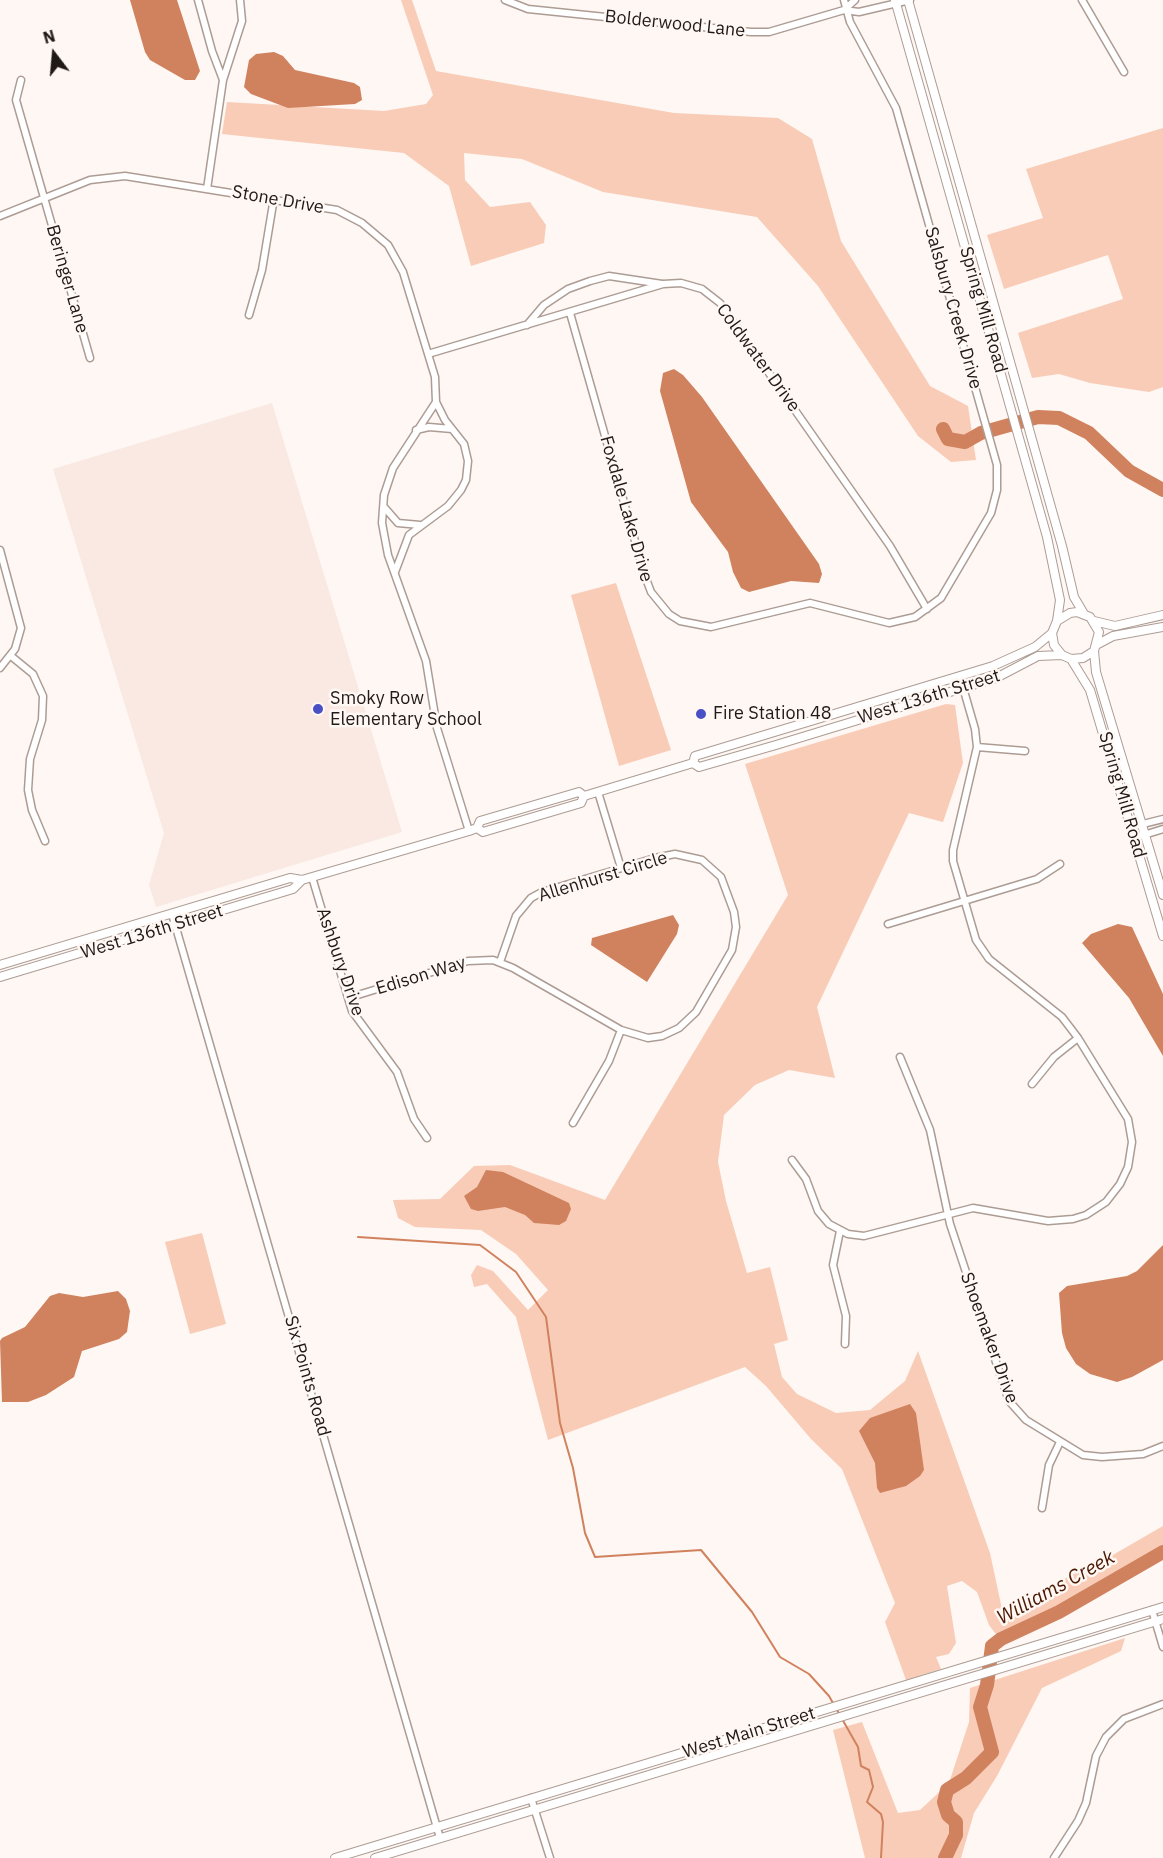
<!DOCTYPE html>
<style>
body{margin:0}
#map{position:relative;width:1163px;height:1858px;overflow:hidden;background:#fef7f3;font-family:"IBM Plex Sans",sans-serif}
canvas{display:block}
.north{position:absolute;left:24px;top:24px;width:60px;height:60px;-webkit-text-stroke:4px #fef7f3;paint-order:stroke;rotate:344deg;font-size:16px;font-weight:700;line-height:24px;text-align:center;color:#201a17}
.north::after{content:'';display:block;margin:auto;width:21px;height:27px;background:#201a17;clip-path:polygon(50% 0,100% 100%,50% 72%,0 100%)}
</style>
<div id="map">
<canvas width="1163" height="1858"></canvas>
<div class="north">N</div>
</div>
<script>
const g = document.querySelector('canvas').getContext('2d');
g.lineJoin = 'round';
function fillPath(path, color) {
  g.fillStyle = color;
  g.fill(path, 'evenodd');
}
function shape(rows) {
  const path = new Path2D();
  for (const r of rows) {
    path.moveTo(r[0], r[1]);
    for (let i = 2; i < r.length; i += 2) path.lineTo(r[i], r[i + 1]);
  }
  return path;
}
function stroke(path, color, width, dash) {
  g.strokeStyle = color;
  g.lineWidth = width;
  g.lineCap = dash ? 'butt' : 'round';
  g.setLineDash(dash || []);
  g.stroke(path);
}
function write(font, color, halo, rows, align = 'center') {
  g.font = font + ' "IBM Plex Sans",sans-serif';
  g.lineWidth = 5;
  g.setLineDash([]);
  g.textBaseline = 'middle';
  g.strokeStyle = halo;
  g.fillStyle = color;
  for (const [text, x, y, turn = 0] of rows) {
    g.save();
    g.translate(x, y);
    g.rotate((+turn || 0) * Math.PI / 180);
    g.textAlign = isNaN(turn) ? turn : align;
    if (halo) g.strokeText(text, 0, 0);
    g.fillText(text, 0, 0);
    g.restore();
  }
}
const built = shape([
 [272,403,402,832,156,907,149,885,164,833,53,469]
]);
const green = shape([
 [401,0,412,0,436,71,674,113,778,118,812,139,841,241,930,386,968,406,976,460,951,462,918,436,818,286,757,217,603,192,522,159,464,153,465,180,490,207,530,202,546,225,544,243,471,266,449,186,404,153,222,134,227,102,384,111,426,104,433,95],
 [1163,128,1163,387,1149,392,1090,383,1059,374,1032,378,1018,333,1123,299,1108,255,1004,289,987,235,1043,218,1026,169],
 [616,583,671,750,619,766,571,595],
 [946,704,955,705,963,763,943,822,909,813,817,1007,835,1078,789,1070,755,1085,724,1115,718,1162,726,1201,747,1273,770,1267,788,1340,774,1344,782,1377,797,1394,836,1413,870,1410,905,1381,918,1351,990,1553,1002,1609,1111,1556,1163,1526,1163,1558,1056,1620,1008,1641,995,1633,989,1625,977,1592,962,1581,947,1586,956,1643,949,1654,936,1657,941,1669,906,1680,885,1622,895,1603,842,1469,811,1439,766,1386,745,1367,548,1440,516,1317,487,1284,474,1287,471,1275,477,1265,493,1271,528,1310,548,1290,516,1254,481,1230,415,1227,398,1218,393,1200,440,1199,474,1166,510,1165,605,1200,788,895,745,764],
 [202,1233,226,1324,190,1334,165,1242],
 [1125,1638,1121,1651,1042,1688,997,1776,974,1813,961,1858,865,1858,833,1730,862,1722,898,1813,920,1810,949,1783,969,1722,970,1688]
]);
const water = shape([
 [130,0,177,0,200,71,195,80,185,80,150,60,145,52],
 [274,52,283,56,295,70,354,83,360,87,362,100,355,104,288,108,251,94,244,87,249,60,256,54],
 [674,369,683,375,702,397,819,564,822,574,819,583,791,581,749,592,741,588,733,572,728,552,691,502,660,391,663,373],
 [673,915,679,925,677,934,647,982,591,945,592,938],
 [1118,924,1132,927,1163,994,1163,1056,1129,998,1082,943,1091,934],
 [486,1170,503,1172,569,1203,571,1209,566,1221,559,1225,534,1223,525,1215,505,1207,478,1211,471,1209,464,1196,477,1187],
 [1163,1245,1163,1360,1132,1377,1117,1382,1090,1374,1076,1364,1066,1348,1062,1333,1059,1293,1067,1286,1127,1276,1137,1271],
 [118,1291,126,1299,130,1311,127,1332,119,1339,82,1351,74,1377,46,1395,28,1402,2,1402,0,1341,2,1338,25,1327,50,1296,59,1293,83,1297],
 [910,1404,916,1413,924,1470,920,1476,906,1486,880,1493,877,1488,875,1463,859,1431,870,1418]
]);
const stream = shape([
 [358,1237,480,1245,516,1272,546,1317,560,1423,573,1468,585,1533,595,1557,701,1550,752,1612,780,1657,809,1674,829,1696,858,1747,861,1766,869,1770,873,1787,867,1802,881,1814,883,1822,881,1858]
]);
const river = shape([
 [943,429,948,439,965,442,981,433,1038,417,1059,418,1089,433,1129,471,1163,490],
 [945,1858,956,1835,956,1822,948,1815,944,1802,947,1790,966,1778,992,1752,980,1707,987,1685,992,1646,1001,1639,1059,1612,1163,1552]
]);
const minor = shape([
 [198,0,212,51,223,80],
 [505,0,528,9,751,32,769,32,844,10,859,12,910,0],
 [1082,0,1124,72],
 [844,10,855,0],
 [21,80,16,100,90,358],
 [207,189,223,80,242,21,240,0],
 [0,216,90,180,125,176,337,210,362,223,388,245,403,272,435,377,436,402,445,420,464,444,468,461,466,480,461,490,448,506,409,535,395,572],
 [570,313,645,576,651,592,669,614,680,621,711,627,810,603,889,623,915,617,941,598,991,513,997,490,997,465,896,108,850,22,844,0],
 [249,315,262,270,274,198],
 [527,325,544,305,568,289,590,281,609,276,662,284],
 [428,354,663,284,681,283,702,289,720,303,890,546,927,609],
 [436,402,393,468,384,495,382,523,388,555,426,661,437,728,469,831],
 [416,430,429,427,452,429],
 [384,507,398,523,420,525],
 [0,550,21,628,15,649,0,668],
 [11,656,33,674,43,696,42,720,30,759,28,790,32,810,45,841],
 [977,747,1025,751],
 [598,792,621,868],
 [1131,827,1163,819],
 [1134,838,1163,829],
 [312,877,352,1011,397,1072,414,1119,427,1138],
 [172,914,440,1838],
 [888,924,1037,879,1060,864],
 [348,998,468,961,493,960,513,968,621,1030,648,1038,662,1036,679,1028,696,1012,732,950,736,927,734,912,721,877,702,860,675,854,655,858,542,892,531,898,516,916,500,962],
 [900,1057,930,1130,950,1224,1009,1401,1026,1420,1083,1455,1102,1457,1143,1454,1163,1446],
 [1032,1084,1054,1057,1078,1038],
 [573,1123,609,1061,621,1030],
 [792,1160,806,1179,818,1211,829,1224,848,1234,864,1236,973,1208,1048,1221,1073,1219,1086,1215,1106,1202,1120,1184,1128,1167,1132,1142,1128,1119,1078,1038,1062,1017,989,959,976,940,953,861,953,850,977,747,975,729,960,677],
 [840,1231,833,1265,846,1316,845,1344],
 [1042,1508,1049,1465,1060,1442],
 [1152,1610,1163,1647],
 [531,1798,550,1858],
 [1054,1858,1078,1821,1086,1803,1096,1756,1106,1737,1124,1719,1163,1704]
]);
const tertiary = shape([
 [895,0,1047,537,1060,600,1057,621,1052,633,1054,645,1062,655,1071,659,1083,658,1094,651,1099,632,1090,617,1077,612,1070,613,1057,621],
 [908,0,1062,546,1074,597,1084,614],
 [1094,621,1115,626,1163,615],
 [1098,644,1113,636,1163,627],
 [1094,651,1096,672,1163,895],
 [1071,659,1090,690,1163,936],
 [693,763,695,756,993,666,1035,647,1052,633],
 [477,828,483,832,581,803,584,796],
 [0,965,290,878,302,880,469,831,477,828,480,821,579,792,584,796,693,763,699,767,776,745,996,678,1038,656,1062,655],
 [0,977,293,889,302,880],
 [335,1858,1163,1607],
 [375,1858,1163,1619]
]);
const markers = [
 [318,709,6,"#494fc5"],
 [701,714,6,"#494fc5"]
];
const streetNames = [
 ["Bolderwood Lane",675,24,6],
 ["Stone Drive",278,200,10],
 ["Beringer Lane",67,279,74],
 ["Salsbury Creek Drive",953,308,74],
 ["Spring Mill Road",983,310,74],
 ["Coldwater Drive",758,358,54],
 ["Foxdale Lake Drive",626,509,74],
 ["West 136th Street",929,697,-17],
 ["Spring Mill Road",1122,795,74],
 ["Allenhurst Circle",603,877,-17],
 ["West 136th Street",152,932,-17],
 ["Ashbury Drive",340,962,71],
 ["Edison Way",421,976,-17],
 ["Shoemaker Drive",989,1338,70],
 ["Six Points Road",307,1376,74],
 ["West Main Street",749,1733,-17]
];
const poiNames = [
 ["Smoky Row",330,699],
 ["Elementary School",330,720],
 ["Fire Station 48",713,714]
];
const waterNames = [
 ["Williams Creek",1056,1588,-29]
];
fillPath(built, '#f9e9e2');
fillPath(green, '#f9ccb7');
fillPath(water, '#d0825e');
stroke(stream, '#d0825e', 2);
stroke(river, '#d0825e', 14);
stroke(minor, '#ad9c94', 9);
stroke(tertiary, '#ad9c94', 10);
stroke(minor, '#fff', 6);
stroke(tertiary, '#fff', 8);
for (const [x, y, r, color] of markers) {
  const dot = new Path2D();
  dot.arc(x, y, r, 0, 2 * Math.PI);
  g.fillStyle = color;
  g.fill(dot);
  stroke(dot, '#fef7f3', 2);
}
write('18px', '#201a17', '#fef7f3', streetNames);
write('18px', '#201a17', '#fef7f3', poiNames, 'left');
write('italic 20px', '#491800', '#fef7f3', waterNames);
</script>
